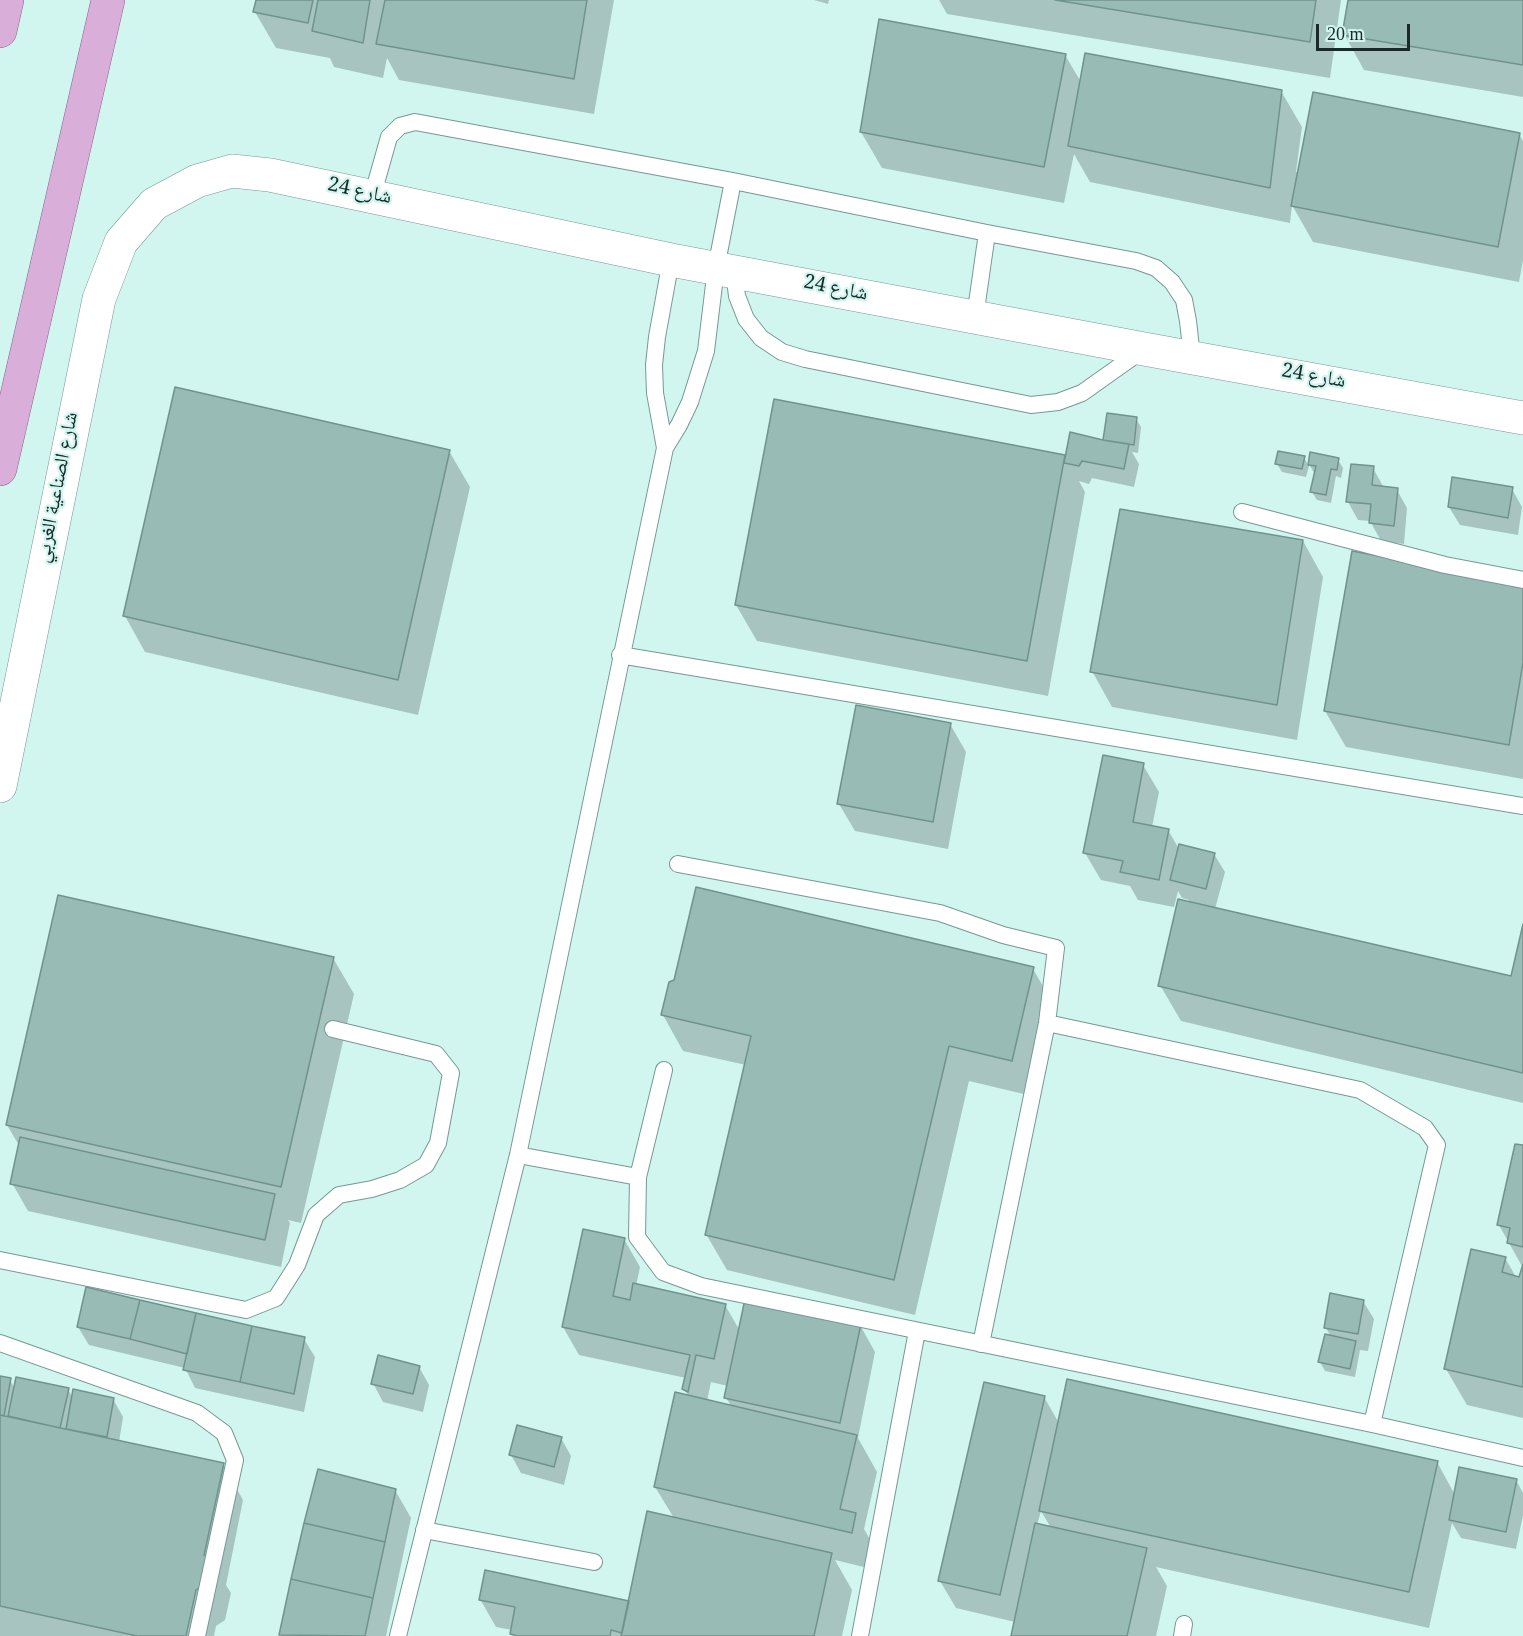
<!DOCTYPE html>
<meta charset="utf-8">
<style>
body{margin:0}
#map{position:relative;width:1523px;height:1636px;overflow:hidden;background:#d1f6f0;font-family:Georgia,serif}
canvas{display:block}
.scale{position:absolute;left:1316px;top:24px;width:94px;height:27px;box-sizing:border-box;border:3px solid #1b2927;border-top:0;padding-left:8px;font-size:18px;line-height:21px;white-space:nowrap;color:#1b2927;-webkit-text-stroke:4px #d1f6f0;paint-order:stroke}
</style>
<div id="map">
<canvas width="1523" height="1636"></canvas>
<div class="scale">20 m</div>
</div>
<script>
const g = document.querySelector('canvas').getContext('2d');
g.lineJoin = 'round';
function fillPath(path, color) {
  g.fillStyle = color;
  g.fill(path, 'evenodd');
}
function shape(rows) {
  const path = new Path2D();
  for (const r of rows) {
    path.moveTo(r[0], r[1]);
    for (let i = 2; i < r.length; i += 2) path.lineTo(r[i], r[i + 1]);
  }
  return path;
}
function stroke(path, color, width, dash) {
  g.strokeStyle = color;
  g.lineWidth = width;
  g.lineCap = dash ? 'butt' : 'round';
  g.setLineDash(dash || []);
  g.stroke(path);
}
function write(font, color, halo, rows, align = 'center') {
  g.font = font + ' Georgia,"Noto Naskh Arabic",serif';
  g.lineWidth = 4.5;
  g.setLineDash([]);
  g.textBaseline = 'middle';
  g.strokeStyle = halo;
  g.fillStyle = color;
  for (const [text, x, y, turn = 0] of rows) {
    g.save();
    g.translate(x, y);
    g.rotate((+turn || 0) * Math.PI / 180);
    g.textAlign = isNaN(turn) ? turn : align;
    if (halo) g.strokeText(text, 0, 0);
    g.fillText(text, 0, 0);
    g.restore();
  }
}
const shadow = shape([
 [257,0,614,0,594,114,399,80,387,58,383,78,334,67,330,58,276,48,255,12],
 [814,0,829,0,828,4],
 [939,0,1341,0,1330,78,947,14],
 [1349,0,1523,0,1523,97,1364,70,1344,34],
 [1065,55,1081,82,1281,91,1302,127,1296,172,1519,134,1523,141,1523,260,1519,282,1313,242,1292,205,1290,223,1090,182,1074,154,1064,203,882,168,861,132],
 [1136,419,1141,427,1138,453,1132,452,1139,464,1134,487,1092,478,1089,484,1079,481,1085,492,1048,696,757,641,736,605,1064,456,1066,459,1104,442],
 [449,451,470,487,418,715,145,652,125,616],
 [1304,458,1309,466,1306,477,1282,472,1277,464],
 [1338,460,1343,468,1341,478,1336,476,1331,503,1317,500,1312,492,1314,473,1309,464],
 [1373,468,1384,488,1397,490,1407,508,1404,544,1381,541,1370,521,1358,520,1348,502],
 [1512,489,1522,507,1518,535,1460,525,1449,507],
 [1303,541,1323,577,1297,740,1112,707,1092,671],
 [1523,584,1523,779,1346,747,1325,711],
 [950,724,966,752,948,849,855,831,839,804],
 [1143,765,1159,792,1152,827,1168,830,1179,849,1214,854,1225,872,1215,909,1512,978,1523,931,1523,1103,1181,1021,1160,985,1189,900,1182,898,1178,891,1174,907,1138,900,1130,886,1101,880,1085,853],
 [333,958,354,994,301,1223,288,1220,290,1223,281,1267,28,1211,12,1183,20,1147,7,1125],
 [1033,969,1054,1005,1032,1096,969,1081,915,1315,727,1270,706,1234,746,1065,683,1051,663,1015],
 [1523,1147,1523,1418,1467,1405,1446,1369,1505,1258,1516,1277,1520,1278,1523,1268,1499,1225],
 [624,1239,640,1267,636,1286,725,1305,740,1331,860,1325,875,1352,858,1438,877,1472,864,1529,876,1550,872,1569,835,1560,852,1590,842,1636,513,1636,512,1630,496,1627,480,1599,630,1602,674,1518,655,1487,689,1397,684,1388,686,1378,579,1355,563,1327],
 [711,1382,728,1386,726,1398,732,1407,707,1401],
 [1363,1301,1374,1319,1368,1351,1360,1350,1355,1377,1325,1371,1320,1362,1331,1337,1326,1328],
 [78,1327,304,1339,315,1357,304,1412,195,1388,185,1368,89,1345],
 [419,1367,429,1385,423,1412,383,1402,373,1383],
 [0,1378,10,1380,15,1389,68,1389,73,1399,113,1399,123,1417,119,1442,223,1464,243,1500,226,1585,231,1593,225,1620,216,1626,214,1636,0,1636],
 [1044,1397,1059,1423,1437,1462,1455,1495,1516,1480,1523,1493,1523,1515,1516,1549,1461,1538,1452,1523,1429,1628,1156,1567,1167,1586,1156,1636,1012,1636,1015,1622,956,1608,940,1581],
 [1041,1511,1051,1528,1037,1525],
 [561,1438,571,1456,564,1485,521,1473,511,1455],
 [319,1471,395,1490,411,1518,386,1636,281,1636]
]);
const building = shape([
 [256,0,313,0,308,23,253,12,256,0],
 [318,0,370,0,363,43,312,31,318,0],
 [385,0,587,0,574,79,376,44,385,0],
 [1055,0,1316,0,1310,42,1055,0],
 [1348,0,1523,0,1523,65,1342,35,1348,0],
 [879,19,1066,54,1044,167,860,132,879,19],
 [1085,53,1282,90,1270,188,1068,146,1085,53],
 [1313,92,1520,133,1498,247,1291,206,1313,92],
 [175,387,450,450,398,680,123,616,175,387],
 [774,399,1065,455,1027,661,735,605,774,399],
 [1107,413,1137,417,1134,445,1103,440,1107,413],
 [1070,432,1103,440,1129,444,1124,469,1082,461,1079,466,1064,463,1070,432],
 [1278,451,1305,456,1302,469,1275,464,1278,451],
 [1310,452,1339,458,1337,470,1331,469,1326,495,1310,492,1316,466,1308,465,1310,452],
 [1351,464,1374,466,1372,485,1398,488,1394,526,1369,523,1371,504,1346,502,1351,464],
 [1452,477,1513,487,1508,518,1448,507,1452,477],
 [1120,509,1303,540,1277,705,1090,672,1120,509],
 [1352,551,1523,583,1523,663,1509,745,1324,711,1352,551],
 [856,705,951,723,933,822,837,804,856,705],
 [1103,755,1144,763,1133,822,1169,829,1159,880,1120,872,1123,861,1083,853,1103,755],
 [1179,844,1215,853,1206,889,1170,880,1179,844],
 [696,887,1034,967,1012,1061,949,1046,894,1280,705,1235,751,1036,661,1015,669,982,674,980,696,887],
 [58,895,334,957,281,1187,6,1125,58,895],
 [1178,899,1511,976,1523,924,1523,1073,1158,986,1178,899],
 [20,1137,275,1194,265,1240,10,1184,20,1137],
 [1515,1144,1523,1145,1523,1247,1507,1243,1510,1228,1497,1225,1515,1144],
 [583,1229,625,1238,613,1296,630,1300,633,1283,726,1304,714,1359,696,1355,688,1392,682,1389,690,1355,562,1327,583,1229],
 [1471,1249,1506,1257,1502,1272,1519,1277,1523,1264,1523,1387,1444,1369,1471,1249],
 [86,1287,140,1300,130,1339,77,1327,86,1287],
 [1330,1293,1364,1300,1358,1334,1324,1328,1330,1293],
 [745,1299,861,1324,840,1423,724,1398,745,1299],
 [140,1300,196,1313,187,1354,130,1339,140,1300],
 [196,1313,252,1326,240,1382,183,1370,196,1313],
 [252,1326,305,1337,294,1394,240,1382,252,1326],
 [1325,1334,1356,1341,1350,1369,1318,1362,1325,1334],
 [378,1355,420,1366,413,1394,371,1384,378,1355],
 [0,1376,11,1378,4,1416,0,1415,0,1376],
 [16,1377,69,1388,60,1428,8,1416,16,1377],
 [1067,1379,1438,1461,1409,1592,1039,1511,1067,1379],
 [984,1382,1045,1396,1000,1595,938,1581,984,1382],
 [73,1389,114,1398,107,1437,66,1429,73,1389],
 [675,1392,857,1435,840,1509,856,1513,852,1533,654,1487,675,1392],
 [0,1415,224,1463,204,1555,211,1556,205,1584,196,1590,186,1636,137,1636,0,1606,0,1415],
 [517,1425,562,1437,554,1467,509,1455,517,1425],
 [1459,1467,1517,1479,1506,1532,1449,1520,1459,1467],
 [318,1469,396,1489,385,1542,304,1523,318,1469],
 [647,1511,832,1553,814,1636,621,1636,647,1511],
 [304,1523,385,1542,373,1598,291,1579,304,1523],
 [1035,1523,1147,1548,1127,1636,1011,1636,1035,1523],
 [485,1570,629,1601,622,1633,611,1630,610,1636,518,1636,510,1634,515,1607,479,1600,485,1570],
 [291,1579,373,1598,365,1636,279,1635,291,1579]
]);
const lane = shape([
 [372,197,389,137,400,126,415,122,733,181,987,233,1136,261,1156,268,1172,282,1184,300,1188,321,1192,357],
 [734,272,737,296,746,319,761,338,782,352,805,359,1031,405,1058,402,1082,393,1144,349],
 [975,317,987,233],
 [665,448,655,393,654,365,657,337,671,260],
 [1242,512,1445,565,1523,580],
 [620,655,1523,806],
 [678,864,940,913,1003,935,1056,948,1047,1023,981,1344],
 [1047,1023,1360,1090,1425,1128,1437,1145,1372,1424],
 [664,1070,638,1177,637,1237,663,1272,701,1286,1372,1424,1523,1458],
 [518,1155,638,1177],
 [0,1260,246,1310,276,1298,297,1265,316,1215,339,1195,372,1189,400,1180,426,1165,438,1143,451,1073,436,1054,333,1029],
 [0,1343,197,1413,224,1433,235,1460,197,1636],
 [424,1530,594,1562],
 [398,1636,518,1155,665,448,679,425,690,402,706,351,716,268,733,181],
 [860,1636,917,1331],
 [1182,1636,1184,1624]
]);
const street = shape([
 [0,786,99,299,121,242,154,204,197,181,232,171,270,175,671,260,1144,349,1523,418]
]);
const primary = shape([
 [0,31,7,0],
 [0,469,108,0]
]);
const streetNames = [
 ["شارع 24",359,194,12],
 ["شارع 24",835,291,11],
 ["شارع 24",1313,379,10],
 ["شارع الصناعية الغربي",60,488,-79]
];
fillPath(shadow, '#0003');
fillPath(building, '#98bbb6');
stroke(building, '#71938d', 1.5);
stroke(lane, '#769893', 18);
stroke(street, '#769893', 34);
stroke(primary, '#865d8b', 34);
stroke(lane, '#fff', 16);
stroke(street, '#fff', 33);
stroke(primary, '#d9afda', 33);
write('20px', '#1b2927', '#d1f6f0', streetNames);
</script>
